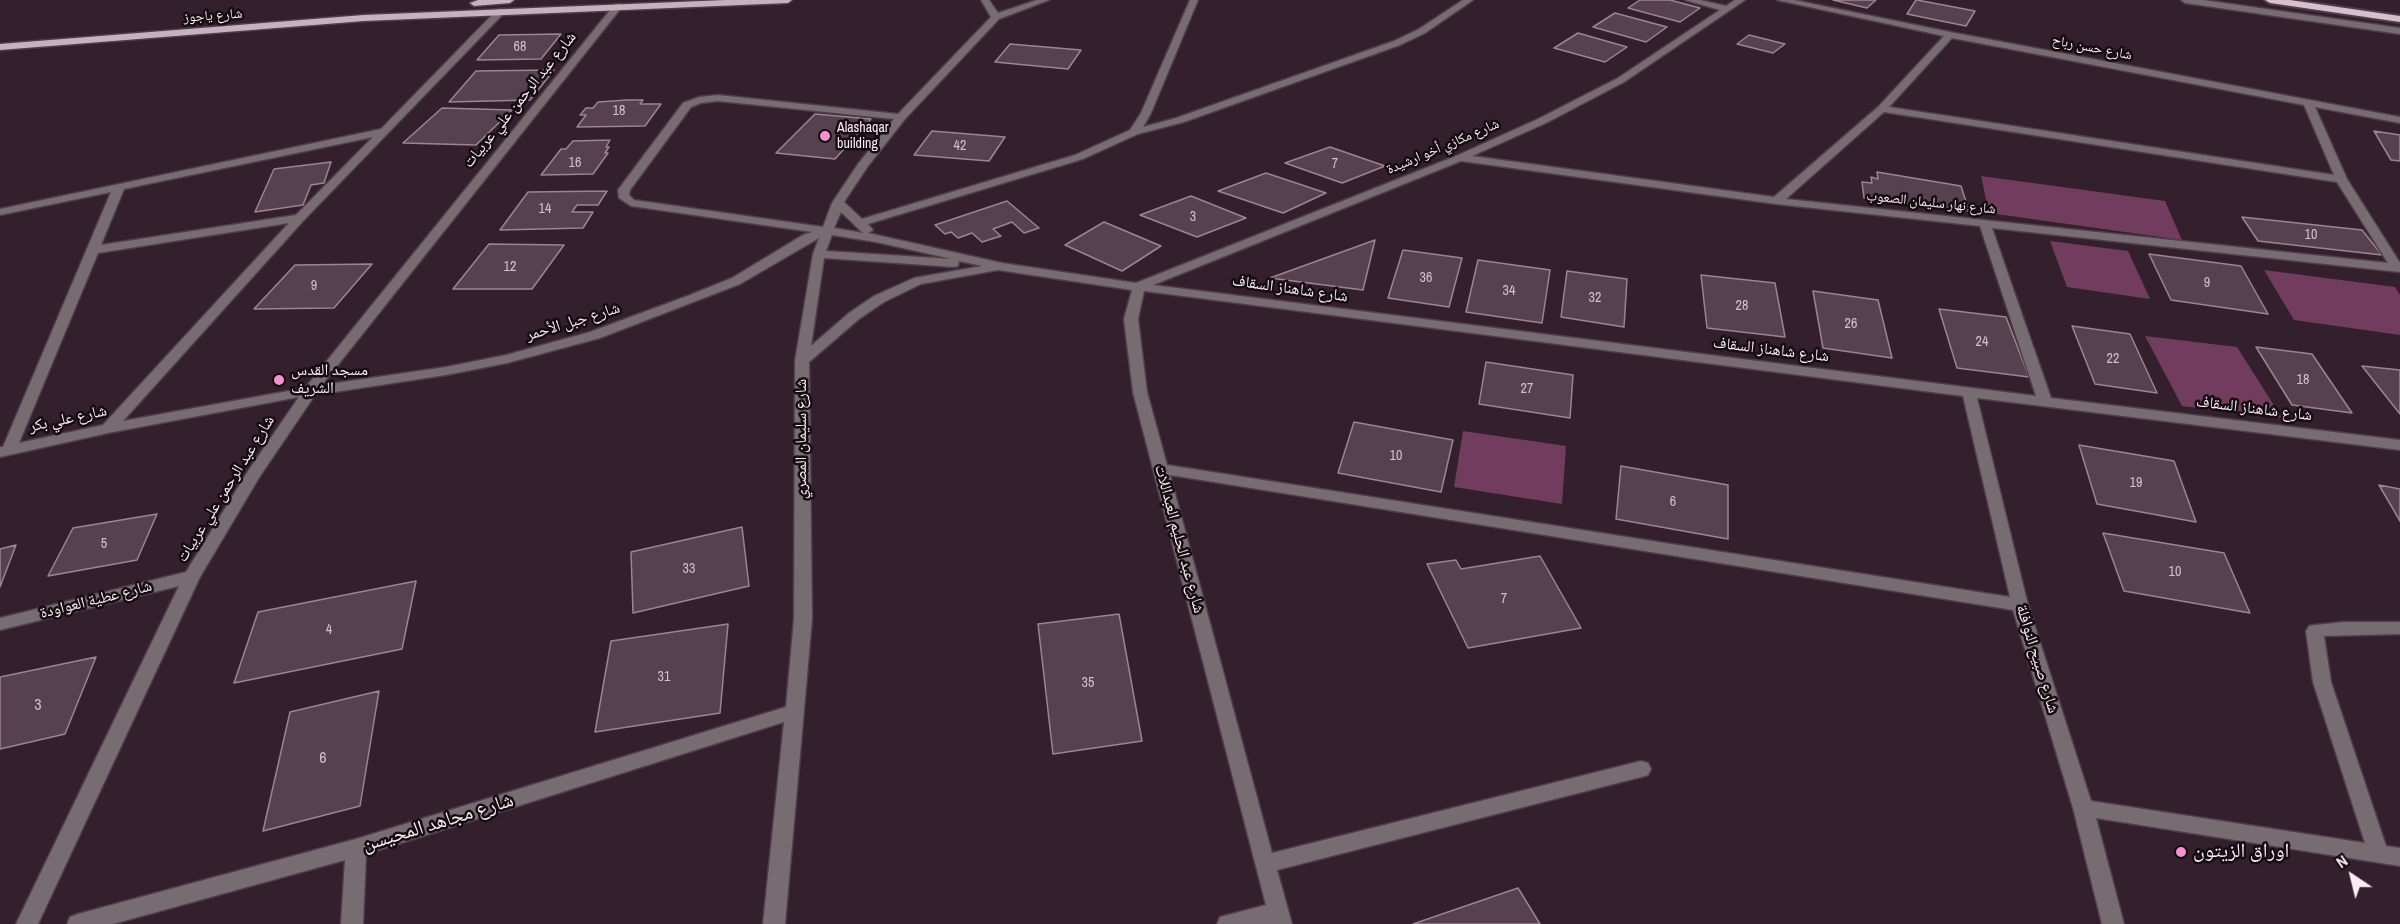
<!DOCTYPE html>
<meta charset="utf-8">
<style>
body{margin:0}
#map{position:relative;width:2400px;height:924px;overflow:hidden;background:#34202c;font-family:"Archivo Narrow",sans-serif}
canvas{display:block}
.north{position:absolute;left:2322px;top:846px;width:60px;height:60px;-webkit-text-stroke:4px #160d12;paint-order:stroke;rotate:325deg;font-size:16px;font-weight:700;line-height:24px;text-align:center;color:#faecf4}
.north::after{content:'';display:block;margin:auto;width:21px;height:27px;background:#faecf4;clip-path:polygon(50% 0,100% 100%,50% 72%,0 100%)}
</style>
<div id="map">
<canvas width="2400" height="924"></canvas>
<div class="north">N</div>
</div>
<script>
const g = document.querySelector('canvas').getContext('2d');
g.lineJoin = 'round';
function fillPath(path, color) {
  g.fillStyle = color;
  g.fill(path, 'evenodd');
}
function shape(rows) {
  const path = new Path2D();
  for (const r of rows) {
    path.moveTo(r[0], r[1]);
    for (let i = 2; i < r.length; i += 2) path.lineTo(r[i], r[i + 1]);
  }
  return path;
}
function stroke(path, color, width, dash) {
  g.strokeStyle = color;
  g.lineWidth = width;
  g.lineCap = dash ? 'butt' : 'round';
  g.setLineDash(dash || []);
  g.stroke(path);
}
function write(font, color, halo, rows, align = 'center') {
  g.font = font + ' "Archivo Narrow","Noto Naskh Arabic",sans-serif';
  g.lineWidth = 5;
  g.setLineDash([]);
  g.textBaseline = 'middle';
  g.strokeStyle = halo;
  g.fillStyle = color;
  for (const [text, x, y, turn = 0] of rows) {
    g.save();
    g.translate(x, y);
    g.rotate((+turn || 0) * Math.PI / 180);
    g.textAlign = isNaN(turn) ? turn : align;
    if (halo) g.strokeText(text, 0, 0);
    g.fillText(text, 0, 0);
    g.restore();
  }
}
const green = shape([
 [1981,176,2165,201,2182,240,1989,213],
 [2050,241,2128,251,2150,299,2067,287],
 [2264,270,2395,287,2400,295,2400,335,2294,320],
 [2145,336,2237,347,2282,418,2182,406],
 [1463,431,1566,446,1562,504,1454,487]
]);
const building = shape([
 [1640,0,1670,0,1700,8,1680,22,1628,8,1640,0],
 [1833,0,1876,0,1867,8,1833,0],
 [1916,0,1917,0,1975,11,1966,26,1907,14,1916,0],
 [1615,13,1667,27,1646,42,1593,27,1615,13],
 [1578,33,1627,47,1605,62,1554,48,1578,33],
 [561,34,541,59,477,60,499,35,561,34],
 [1749,35,1785,44,1773,53,1737,44,1749,35],
 [1010,44,1081,50,1068,69,995,62,1010,44],
 [554,70,530,100,449,102,476,71,554,70],
 [627,100,643,100,640,104,661,104,645,126,577,127,586,115,580,115,586,108,593,108,598,102,627,100],
 [442,108,512,110,476,145,403,143,442,108],
 [815,114,871,119,835,159,776,153,815,114],
 [932,131,1005,137,989,161,914,155,932,131],
 [2374,131,2400,135,2400,161,2391,160,2374,131],
 [610,140,606,147,609,147,605,153,608,153,593,174,541,175,561,149,566,149,573,141,610,140],
 [1330,147,1385,166,1342,183,1285,163,1330,147],
 [331,162,324,183,311,185,303,205,255,212,274,169,331,162],
 [1877,172,1961,186,1969,211,1864,198,1862,182,1872,183,1871,177,1878,179,1877,172],
 [1266,173,1326,193,1283,213,1218,191,1266,173],
 [607,191,598,205,577,205,572,212,593,212,583,228,500,230,528,192,607,191],
 [1191,196,1246,218,1197,237,1140,215,1191,196],
 [1007,201,1039,228,1024,233,1012,222,993,229,1001,236,982,242,972,233,958,238,951,232,945,234,935,225,1007,201],
 [2242,217,2362,230,2382,255,2258,241,2242,217],
 [1104,222,1161,246,1122,271,1065,245,1104,222],
 [1375,240,1363,290,1270,278,1375,240],
 [489,244,564,245,532,289,453,289,489,244],
 [1403,250,1462,258,1449,307,1388,298,1403,250],
 [2149,254,2241,266,2268,314,2171,300,2149,254],
 [1478,260,1550,270,1542,323,1466,312,1478,260],
 [372,264,334,308,254,309,295,265,372,264],
 [1567,271,1627,279,1624,327,1561,317,1567,271],
 [1701,275,1775,283,1785,337,1707,328,1701,275],
 [1813,291,1878,300,1892,358,1823,348,1813,291],
 [1939,309,2006,317,2029,377,1957,368,1939,309],
 [2072,326,2130,334,2157,393,2095,384,2072,326],
 [2256,347,2312,354,2352,413,2292,405,2256,347],
 [1486,362,1573,375,1570,418,1479,404,1486,362],
 [2362,366,2400,370,2400,414,2362,366],
 [1354,422,1453,440,1441,492,1338,473,1354,422],
 [2079,445,2174,461,2196,522,2097,504,2079,445],
 [1621,466,1728,485,1728,539,1616,519,1621,466],
 [2379,485,2400,489,2400,521,2379,485],
 [157,514,137,560,48,576,73,528,157,514],
 [742,527,749,586,633,613,631,552,742,527],
 [2103,533,2224,553,2250,613,2124,591,2103,533],
 [16,545,0,587,0,549,16,545],
 [1540,556,1581,628,1468,648,1427,564,1456,560,1461,569,1540,556],
 [416,581,402,649,234,683,258,612,416,581],
 [1119,614,1142,741,1053,754,1038,624,1119,614],
 [728,624,720,713,595,732,611,641,728,624],
 [96,657,65,734,0,749,0,677,96,657],
 [379,691,360,806,263,831,290,712,379,691],
 [1518,888,1540,924,1413,924,1518,888]
]);
const minor = shape([
 [981,0,989,0,998,13,1037,0,1049,0,999,19,905,119,868,166,844,202,862,219,1075,155,1130,130,1141,113,1190,0,1198,0,1151,113,1143,127,1176,118,1394,41,1419,29,1463,0,1473,0,1425,33,1400,45,1184,122,1138,134,1083,159,868,224,873,230,868,233,1002,263,1136,283,1456,156,1538,119,1618,78,1720,10,1685,0,1700,0,1726,6,1735,0,1745,0,1624,82,1546,123,1472,156,1774,197,1878,107,1944,36,1777,0,1794,0,1950,32,2400,117,2400,123,2315,107,2347,179,2400,263,2400,272,1992,228,2051,398,2400,440,2400,450,1977,398,2028,605,2091,801,2365,843,2313,682,2306,631,2309,626,2315,625,2344,622,2400,622,2400,634,2324,636,2331,682,2386,846,2400,848,2400,866,2096,818,2124,924,2102,924,2073,808,2013,610,1170,475,1272,853,1641,761,1648,763,1651,769,1648,775,1641,777,1277,870,1292,924,1217,924,1220,917,1266,905,1133,392,1124,319,1132,290,998,270,921,284,884,302,859,319,809,362,812,619,785,924,763,924,784,722,366,854,363,924,341,924,345,860,113,924,67,924,70,917,78,914,356,839,786,707,794,619,795,361,813,254,819,238,740,284,600,338,507,363,446,375,315,395,260,476,200,577,38,924,16,924,179,586,0,630,0,618,186,572,248,471,299,397,108,433,0,457,0,447,3,447,111,192,0,215,0,209,381,129,498,9,504,9,504,13,304,220,123,421,305,388,615,4,621,4,621,8,322,385,446,367,506,355,590,332,690,295,732,278,803,235,812,232,631,206,619,198,618,190,683,103,699,97,718,95,898,114,991,17,981,0],
 [1952,38,2304,105,2334,175,1889,107,1952,38],
 [718,101,894,119,858,164,832,203,823,227,634,200,629,195,630,190,691,107,701,103,718,101],
 [1884,112,2337,182,2388,263,1786,199,1884,112],
 [373,137,296,215,101,245,124,189,373,137],
 [1461,161,1776,204,1980,226,2036,396,1153,285,1461,161],
 [841,212,863,233,834,228,841,212],
 [289,223,103,425,19,443,98,253,289,223],
 [832,235,876,242,952,259,826,251,832,235],
 [824,258,954,267,958,266,959,261,982,266,914,278,874,296,849,313,811,346,824,258],
 [1144,291,1963,396,2010,597,1167,465,1147,392,1138,319,1144,291],
 [2181,0,2203,0,2400,28,2400,34,2185,3,2181,0]
]);
const primary = shape([
 [514,0,510,3,474,6,470,3,478,0,514,0],
 [726,0,792,0,788,3,364,21,0,50,0,44,364,15,726,0]
]);
const trunk = shape([
 [2265,0,2290,0,2400,16,2400,22,2270,3,2265,0]
]);
const markers = [
 [825,136,6,"#f690d1"],
 [279,380,6,"#f690d1"],
 [2181,852,6,"#f690d1"]
];
const farStreetnames = [
 ["شارع ياجوز",213,16,-4],
 ["شارع حسن رباح",2092,48,11],
 ["شارع مكازي أخو ارشيدة",1443,147,-23],
 ["شارع نهار سليمان الصعوب",1931,203,6]
];
const numberNames = [
 ["68",520,47],
 ["18",619,111],
 ["42",960,146],
 ["16",575,163],
 ["7",1335,164],
 ["14",545,209],
 ["3",1193,217],
 ["10",2311,235],
 ["12",510,267],
 ["36",1426,278],
 ["9",2207,283],
 ["9",314,286],
 ["34",1509,291],
 ["32",1595,298],
 ["28",1742,306],
 ["26",1851,324],
 ["24",1982,342],
 ["22",2113,359],
 ["18",2303,380],
 ["27",1527,389],
 ["10",1396,456],
 ["19",2136,483],
 ["6",1673,502],
 ["5",104,544],
 ["33",689,569],
 ["10",2175,572],
 ["7",1504,599],
 ["4",329,630],
 ["31",664,677],
 ["35",1088,683]
];
const farPoinames = [
 ["Alashaqar",837,128],
 ["building",837,144]
];
const streetNames = [
 ["شارع عبد الرحمن علي عربيات",520,100,-51],
 ["شارع شاهناز السقاف",1290,289,8],
 ["شارع جبل الأحمر",573,322,-17],
 ["شارع شاهناز السقاف",1771,350,7],
 ["شارع شاهناز السقاف",2254,409,7],
 ["شارع علي بكر",68,419,-12],
 ["شارع سليمان المصري",802,439,-90],
 ["شارع عبد الرحمن علي عربيات",226,489,-58],
 ["شارع عبد الحليم العبداللات",1179,539,75],
 ["شارع عطية العواودة",96,600,-14],
 ["شارع صبيح النوافلة",2037,659,73]
];
const poiNames = [
 ["مسجد القدس",291,371],
 ["الشريف",291,389]
];
const nearNumbernames = [
 ["3",38,706],
 ["6",323,759]
];
const nearStreetnames = [
 ["شارع مجاهد المحيسن",438,823,-17]
];
const nearPoinames = [
 ["اوراق الزيتون",2193,852]
];
fillPath(green, '#713c5e');
fillPath(building, '#57414e');
stroke(building, '#9d8492', 1.5);
stroke(minor, '#503d48', 3);
stroke(primary, '#503d48', 3);
stroke(trunk, '#503d48', 4);
fillPath(minor, '#776c72');
fillPath(primary, '#c8b1be');
fillPath(trunk, '#d8bfcd');
for (const [x, y, r, color] of markers) {
  const dot = new Path2D();
  dot.arc(x, y, r, 0, 2 * Math.PI);
  g.fillStyle = color;
  g.fill(dot);
  stroke(dot, '#160d12', 2);
}
write('14px', '#faecf4', '#160d12', farStreetnames);
write('14px', '#d1c1ca', null, numberNames);
write('14px', '#faecf4', '#160d12', farPoinames, 'left');
write('16px', '#faecf4', '#160d12', streetNames);
write('16px', '#faecf4', '#160d12', poiNames, 'left');
write('16px', '#d1c1ca', null, nearNumbernames);
write('20px', '#faecf4', '#160d12', nearStreetnames);
write('20px', '#faecf4', '#160d12', nearPoinames, 'left');
</script>
